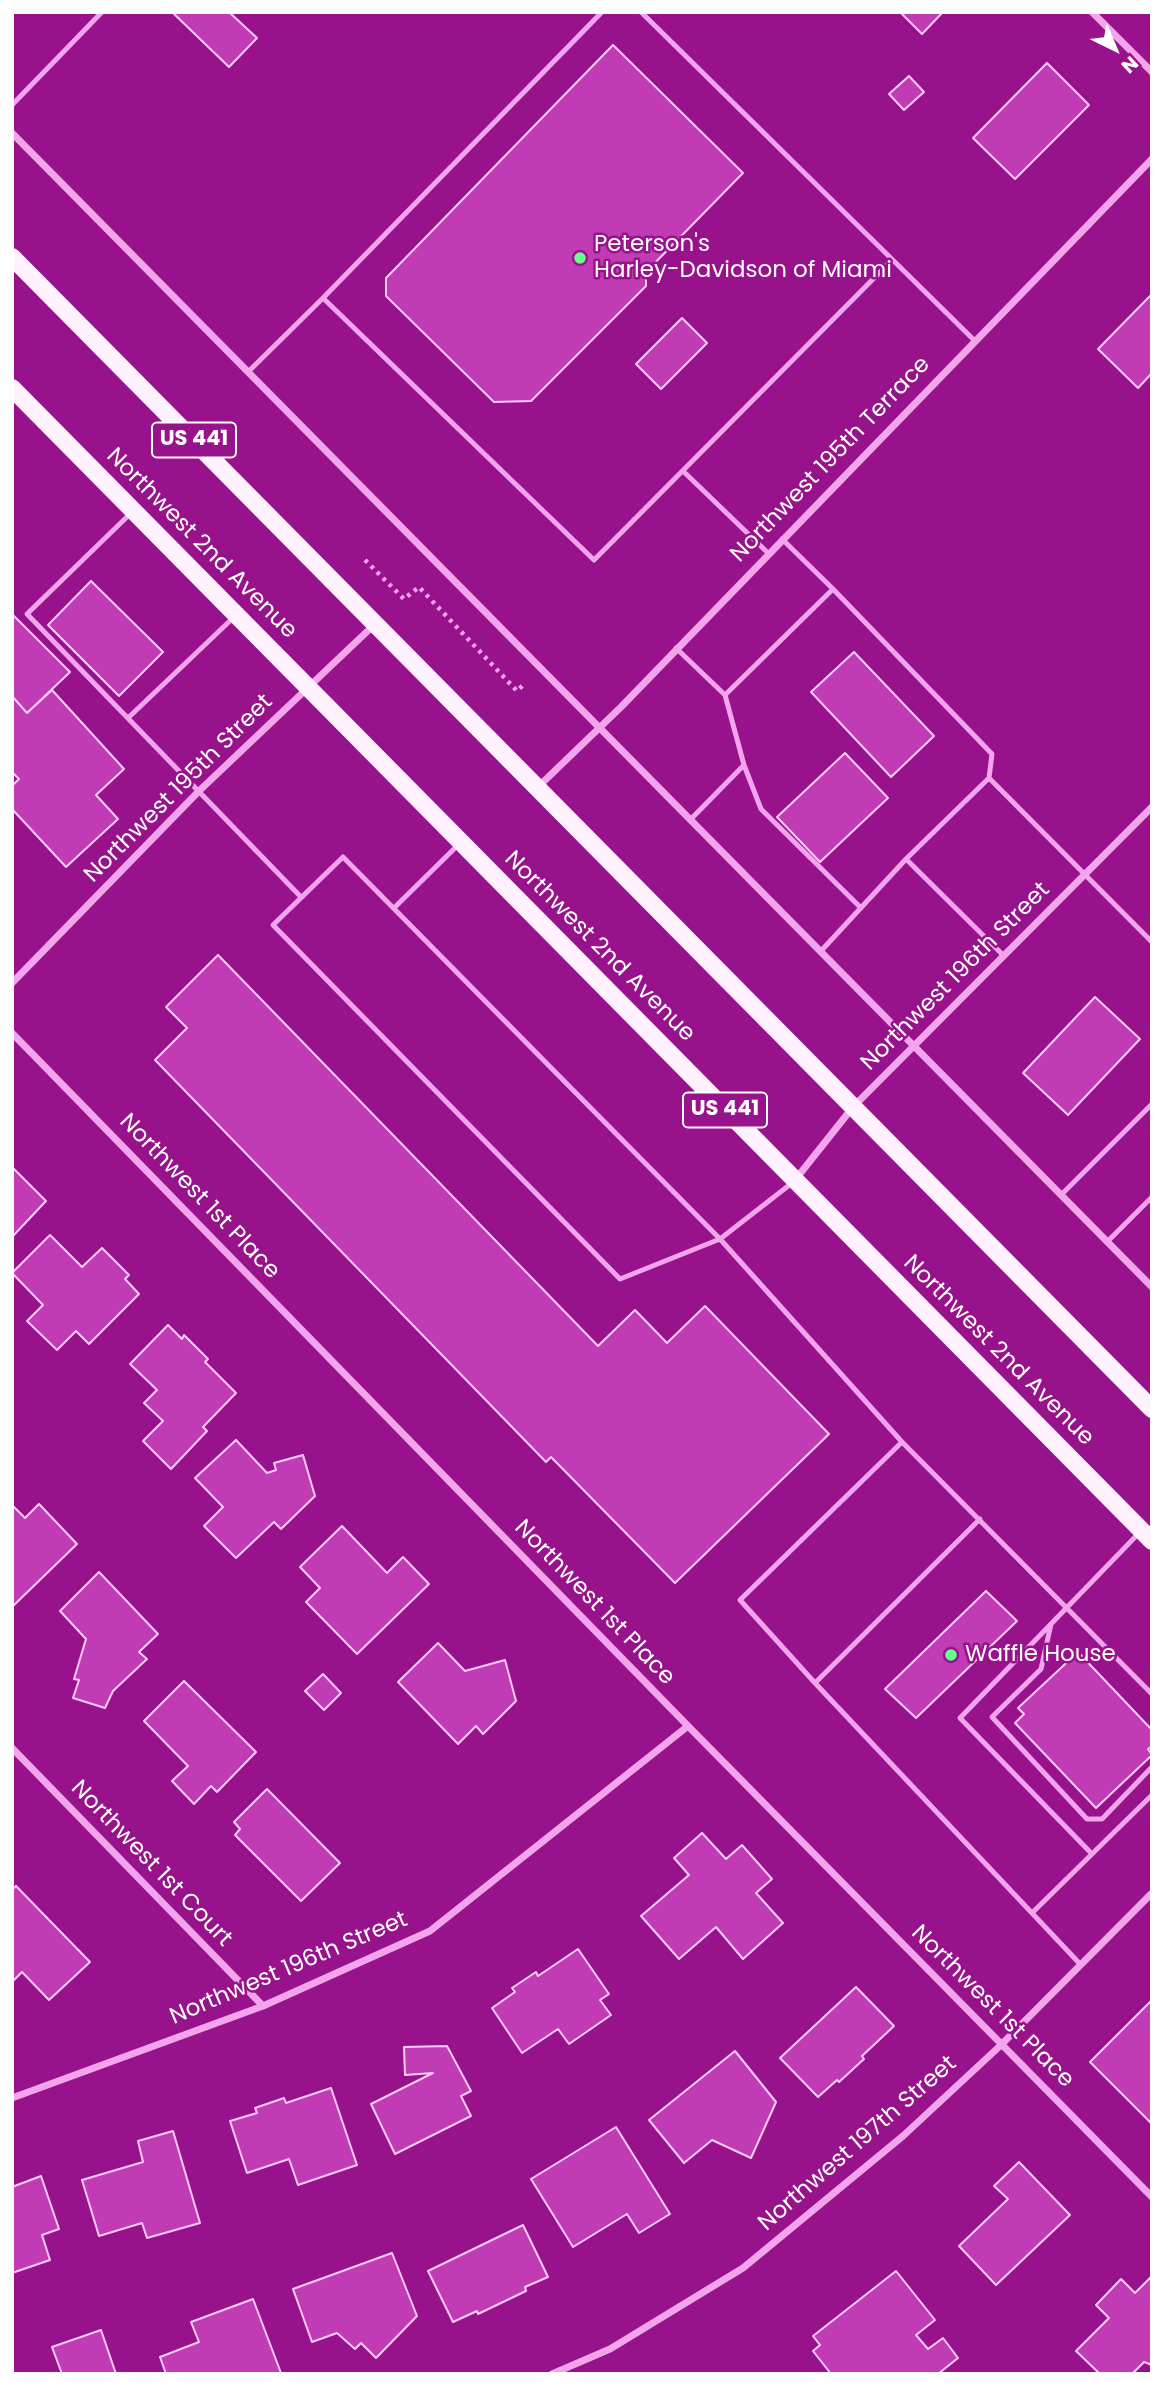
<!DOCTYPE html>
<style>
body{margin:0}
#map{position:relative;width:1164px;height:2386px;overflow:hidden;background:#98128b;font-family:Poppins,sans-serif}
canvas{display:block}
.frame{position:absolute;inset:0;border:14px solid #fff;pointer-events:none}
.north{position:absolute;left:1080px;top:14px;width:70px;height:70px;-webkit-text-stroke:5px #98128b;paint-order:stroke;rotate:137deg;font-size:19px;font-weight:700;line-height:28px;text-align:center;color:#fff}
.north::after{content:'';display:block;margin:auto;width:24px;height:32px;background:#fff;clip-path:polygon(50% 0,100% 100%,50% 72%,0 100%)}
</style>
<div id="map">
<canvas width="1164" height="2386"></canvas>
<div class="frame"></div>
<div class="north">N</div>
</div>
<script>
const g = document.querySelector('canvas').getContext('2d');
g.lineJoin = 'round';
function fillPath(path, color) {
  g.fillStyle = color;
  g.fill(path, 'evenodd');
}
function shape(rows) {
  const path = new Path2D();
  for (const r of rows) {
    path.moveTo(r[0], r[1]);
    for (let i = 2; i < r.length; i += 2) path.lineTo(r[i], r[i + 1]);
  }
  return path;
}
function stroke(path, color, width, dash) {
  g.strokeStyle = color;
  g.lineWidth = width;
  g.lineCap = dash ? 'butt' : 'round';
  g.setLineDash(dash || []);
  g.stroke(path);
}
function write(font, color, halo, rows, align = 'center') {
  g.font = font + ' Poppins,sans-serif';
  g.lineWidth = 5;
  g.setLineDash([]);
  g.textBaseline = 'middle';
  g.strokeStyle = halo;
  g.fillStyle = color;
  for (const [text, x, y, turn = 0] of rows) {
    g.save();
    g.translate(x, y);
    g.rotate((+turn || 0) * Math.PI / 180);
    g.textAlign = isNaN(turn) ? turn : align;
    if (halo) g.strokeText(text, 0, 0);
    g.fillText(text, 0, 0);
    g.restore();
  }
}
const building = shape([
 [172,12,229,12,257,38,229,67,172,12],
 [900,12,943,12,922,34,900,12],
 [613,45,743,173,646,272,646,286,531,401,494,402,386,296,386,278,613,45],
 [1047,63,1089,105,1015,179,973,138,1047,63],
 [909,76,924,92,904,110,889,94,909,76],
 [1152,294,1152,373,1138,388,1098,349,1152,294],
 [682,318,707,343,661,389,636,364,682,318],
 [91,581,163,652,119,696,48,625,91,581],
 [12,614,70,672,27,713,12,696,12,614],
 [854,652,934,736,891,777,811,692,854,652],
 [52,690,124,769,96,795,118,819,66,867,12,809,12,786,19,779,12,772,12,696,27,713,52,690],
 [845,753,888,798,820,862,777,817,845,753],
 [218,955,598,1346,635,1310,667,1343,705,1306,829,1434,675,1583,551,1457,546,1462,155,1060,187,1028,166,1007,218,955],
 [1095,997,1140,1039,1068,1115,1023,1073,1095,997],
 [12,1167,46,1201,13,1236,12,1235,12,1167],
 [50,1235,82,1267,102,1248,129,1275,125,1279,139,1294,89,1344,76,1331,57,1350,27,1321,43,1305,12,1273,50,1235],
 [168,1325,182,1339,184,1335,208,1359,205,1362,236,1393,203,1427,207,1431,171,1469,143,1441,163,1421,144,1403,157,1390,130,1364,168,1325],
 [236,1440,267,1473,276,1470,274,1463,303,1455,315,1496,281,1529,274,1522,236,1558,204,1526,223,1507,195,1478,236,1440],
 [39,1504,77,1544,12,1607,12,1505,25,1518,39,1504],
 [342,1526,387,1573,403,1557,429,1584,357,1654,306,1602,320,1588,300,1567,342,1526],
 [99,1572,158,1634,139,1652,147,1659,113,1691,105,1708,73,1698,79,1680,74,1679,86,1639,60,1611,99,1572],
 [986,1591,1017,1621,916,1718,885,1689,986,1591],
 [438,1643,465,1671,505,1660,516,1701,483,1734,476,1726,458,1744,398,1682,438,1643],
 [1078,1652,1152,1730,1152,1746,1148,1749,1152,1755,1096,1808,1015,1723,1024,1714,1018,1708,1078,1652],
 [323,1674,341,1693,324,1710,305,1691,323,1674],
 [184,1681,256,1752,217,1792,211,1786,194,1804,172,1781,188,1766,144,1721,184,1681],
 [267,1789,340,1863,301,1901,235,1835,240,1829,234,1822,267,1789],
 [702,1833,726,1859,742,1845,772,1879,756,1893,783,1923,743,1959,716,1927,679,1959,641,1916,689,1875,674,1858,702,1833],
 [16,1886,90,1962,49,2000,22,1972,12,1982,12,1890,16,1886],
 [578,1949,609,1994,600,2000,611,2015,569,2044,558,2029,522,2053,492,2008,515,1992,512,1988,536,1972,538,1976,578,1949],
 [856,1987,894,2026,862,2056,864,2059,839,2082,837,2080,818,2097,780,2058,856,1987],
 [1152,2000,1152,2124,1090,2062,1152,2000],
 [447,2046,471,2091,461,2096,471,2116,395,2154,371,2104,433,2073,405,2075,404,2047,447,2046],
 [735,2051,776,2102,751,2158,712,2140,684,2163,649,2120,735,2051],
 [331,2088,357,2165,298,2185,289,2159,247,2173,230,2121,257,2113,255,2108,284,2098,286,2103,331,2088],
 [616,2127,670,2214,639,2233,627,2214,573,2247,531,2179,616,2127],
 [173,2131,200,2223,147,2238,142,2223,99,2236,82,2180,143,2162,138,2141,173,2131],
 [1019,2162,1070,2215,996,2285,959,2246,1008,2199,994,2186,1019,2162],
 [41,2176,59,2229,42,2235,50,2260,12,2273,12,2187,41,2176],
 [523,2225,548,2277,525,2287,526,2291,478,2314,477,2311,453,2322,428,2271,523,2225],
 [392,2253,417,2316,376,2358,361,2343,355,2349,337,2333,312,2342,293,2289,392,2253],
 [896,2271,935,2320,916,2335,928,2349,943,2338,958,2358,938,2374,831,2374,813,2351,820,2345,813,2336,896,2271],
 [1152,2276,1152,2365,1144,2362,1132,2374,1100,2374,1076,2351,1109,2318,1096,2305,1121,2279,1135,2293,1152,2276],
 [253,2299,281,2373,166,2374,160,2357,199,2342,191,2322,253,2299],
 [101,2330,116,2374,62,2374,52,2347,101,2330]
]);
const path = shape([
 [365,560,404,599,419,587,517,691,523,685]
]);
const service = shape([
 [602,12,323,298,594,560,892,260],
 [641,12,975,341],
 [12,105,102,12],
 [248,372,323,298],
 [683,471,768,553],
 [131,513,27,614,301,897],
 [782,539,833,589,992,754,989,778,906,859,821,951],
 [676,648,725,695,833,589],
 [128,718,234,617],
 [744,765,761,809,861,908],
 [989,778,1152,942],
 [691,819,744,765,725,695],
 [906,859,1004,956],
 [394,908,459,844],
 [792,1183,720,1239,620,1279,273,925,343,857,720,1239,902,1442,1152,1694],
 [1061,1195,1152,1104],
 [1107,1242,1152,1197],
 [902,1442,740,1600,815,1683,1081,1965],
 [1051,1624,1041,1669,992,1717,1087,1819,1102,1819,1152,1767],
 [815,1683,980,1519],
 [1092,1854,960,1718,1139,1533],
 [1032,1913,1152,1795]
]);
const minor = shape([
 [1092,12,1152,72],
 [12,133,1152,1287],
 [538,787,621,707,1152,159],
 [12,983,199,791,375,624],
 [12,1033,688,1726,1152,2197],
 [795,1180,853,1107,1152,807],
 [12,1748,263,2006],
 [12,2098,263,2006,430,1931,688,1726],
 [552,2374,610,2349,743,2268,903,2136,1001,2045,1152,1893]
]);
const primary = shape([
 [12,257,1152,1409],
 [12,388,1152,1541]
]);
const markers = [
 [580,258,7,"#67ff8c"],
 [951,1655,7,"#67ff8c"]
];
const shields = [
 [194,440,84],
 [725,1110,84]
];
const shieldNames = [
 ["US 441",194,440],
 ["US 441",725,1110]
];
const poiNames = [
 ["Peterson's",594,245],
 ["Harley-Davidson of Miami",594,271],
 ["Waffle House",965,1655]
];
const streetNames = [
 ["Northwest 195th Terrace",831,460,-46],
 ["Northwest 2nd Avenue",201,544,45],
 ["Northwest 195th Street",179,789,-45],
 ["Northwest 2nd Avenue",599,947,45],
 ["Northwest 196th Street",956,977,-45],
 ["Northwest 1st Place",199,1197,46],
 ["Northwest 2nd Avenue",998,1351,45],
 ["Northwest 1st Place",594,1603,46],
 ["Northwest 1st Court",151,1864,46],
 ["Northwest 196th Street",289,1969,-23],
 ["Northwest 1st Place",992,2007,45],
 ["Northwest 197th Street",858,2144,-41]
];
fillPath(building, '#c03bb4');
stroke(building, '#fdccf9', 2);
stroke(path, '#f3a4ed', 4.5, [3.5, 5]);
stroke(service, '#f3a4ed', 5);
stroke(minor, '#f3a4ed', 7);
stroke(primary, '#fff1fd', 18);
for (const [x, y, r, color] of markers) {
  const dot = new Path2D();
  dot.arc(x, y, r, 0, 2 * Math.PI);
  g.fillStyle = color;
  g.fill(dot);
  stroke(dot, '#98128b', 2.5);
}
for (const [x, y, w] of shields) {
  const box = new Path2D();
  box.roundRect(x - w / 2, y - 17.5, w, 35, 5);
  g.fillStyle = '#98128b';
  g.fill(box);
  stroke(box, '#fff', 2);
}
write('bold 21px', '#fff', null, shieldNames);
write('23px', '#fff', '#98128b', poiNames, 'left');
write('23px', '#fff', '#98128b', streetNames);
</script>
